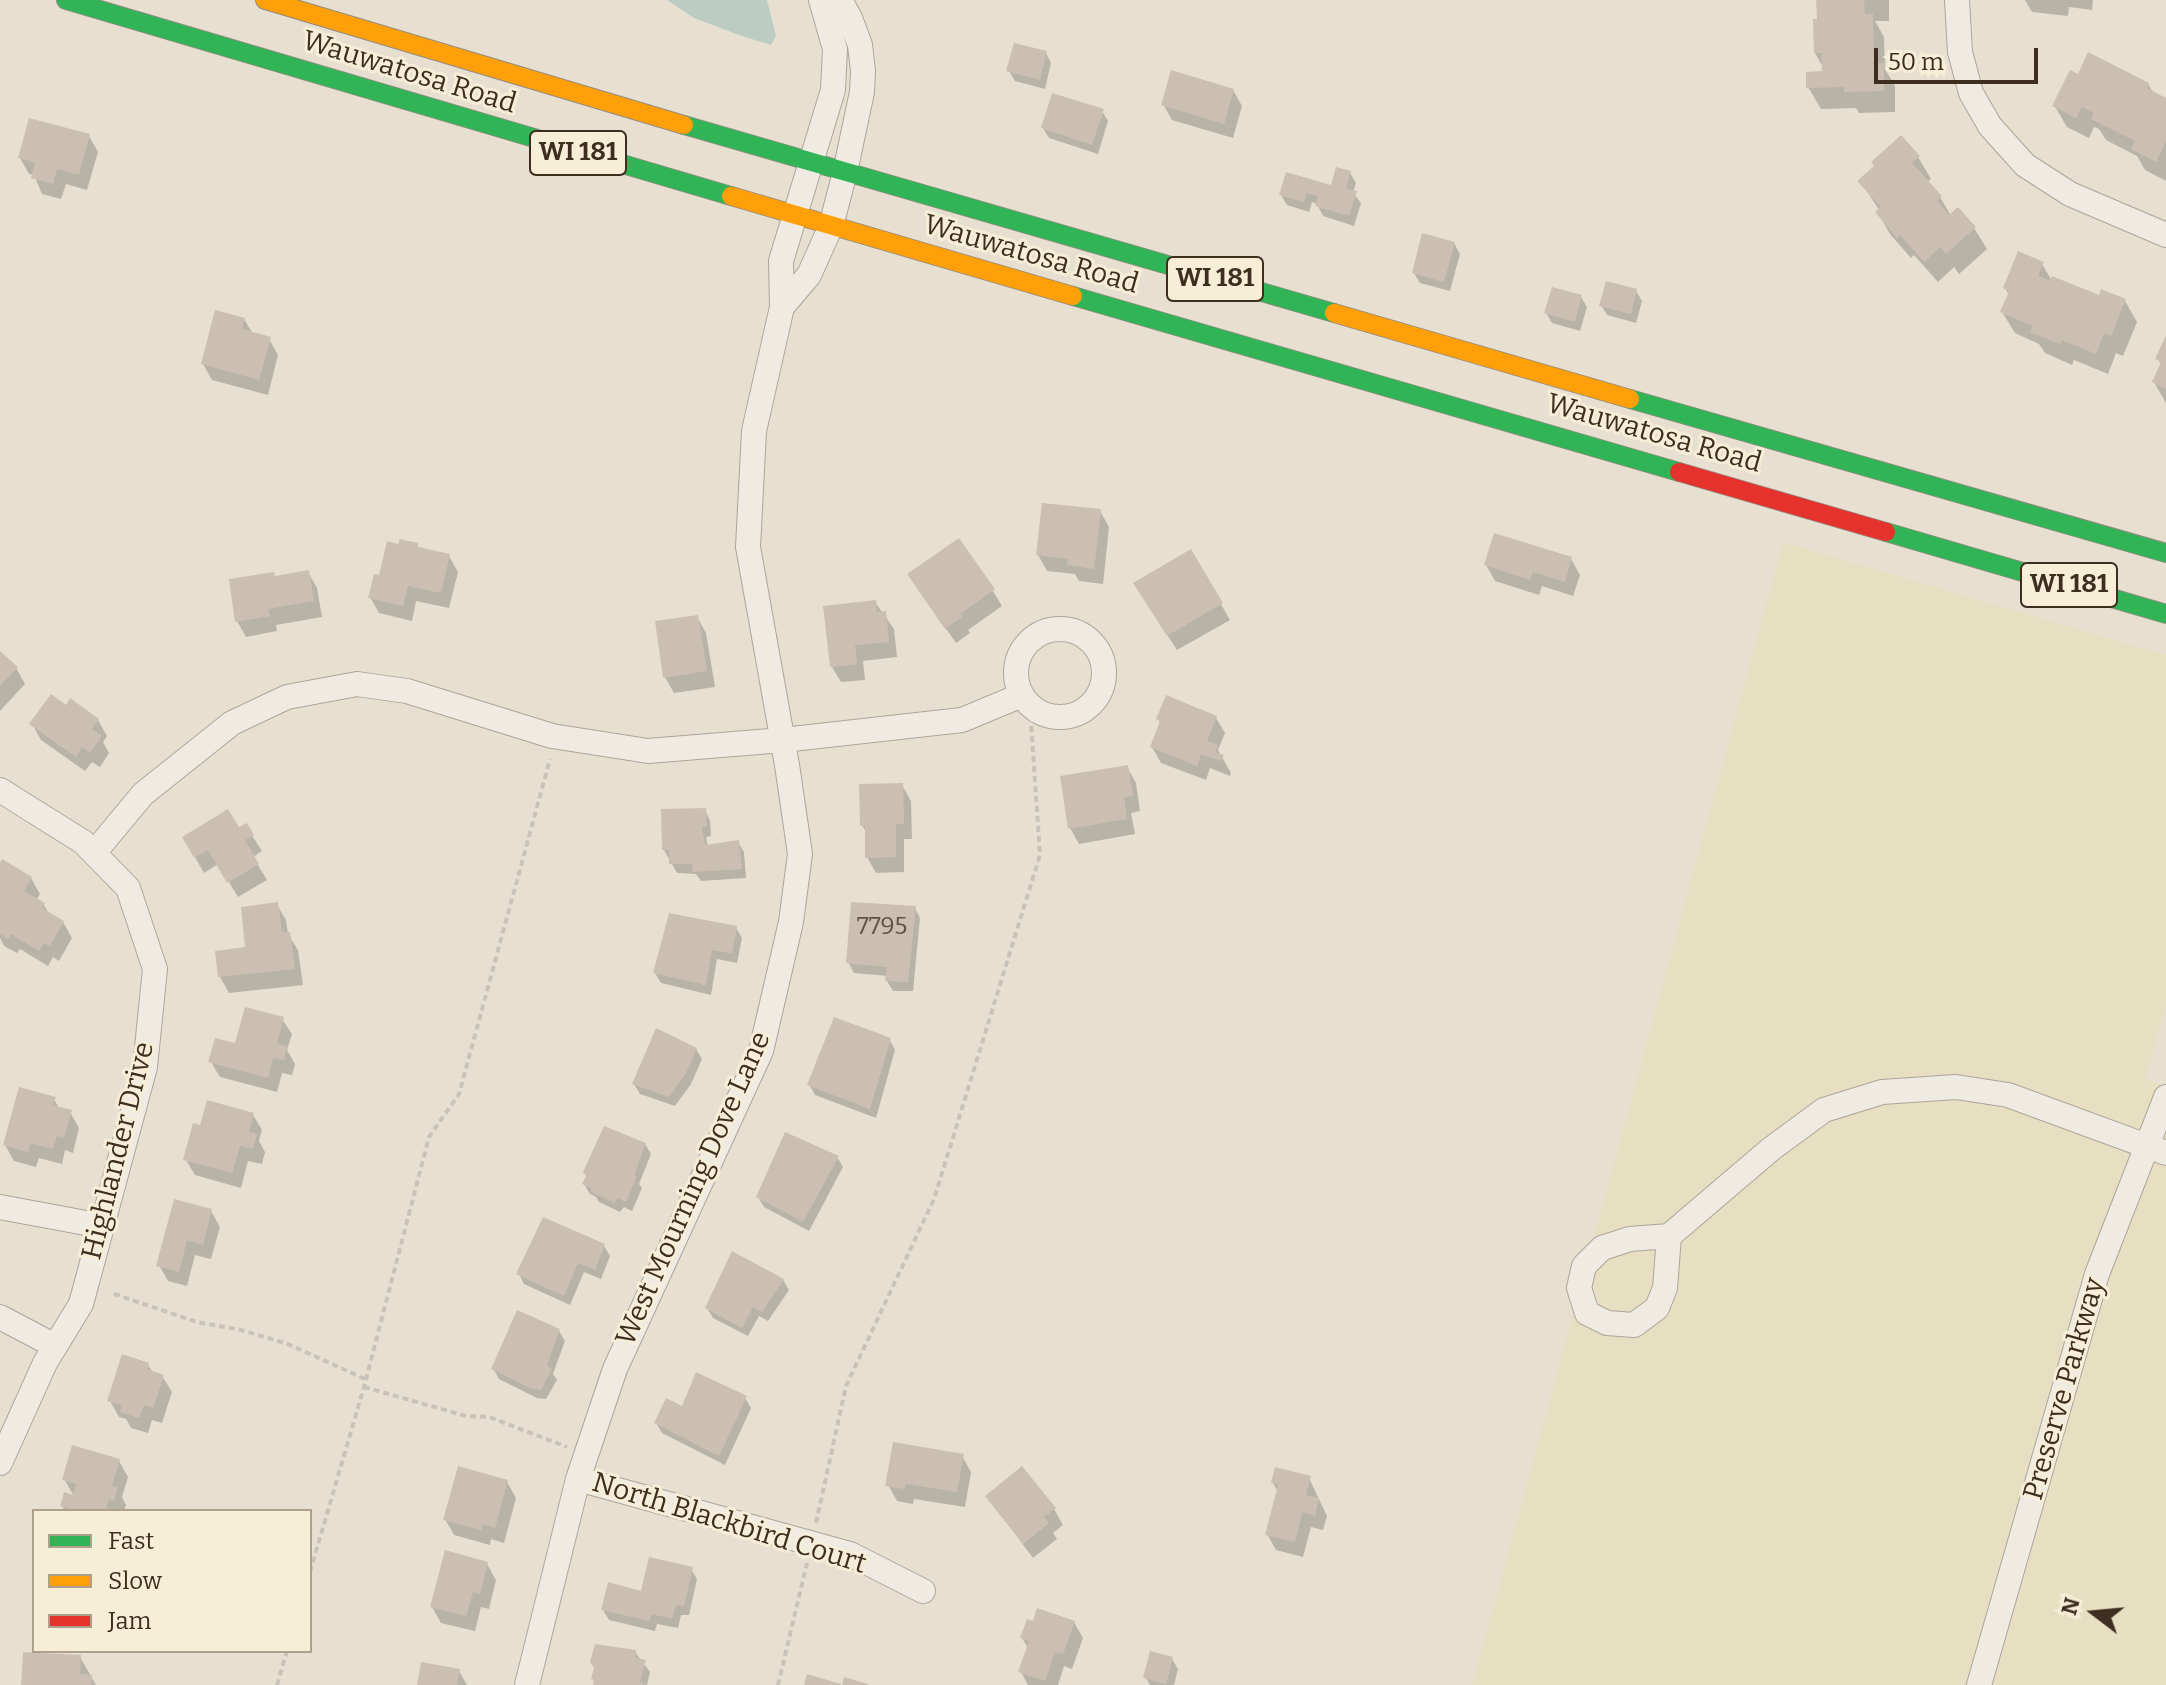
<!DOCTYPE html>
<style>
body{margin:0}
#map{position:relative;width:2166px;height:1685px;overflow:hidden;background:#e7e0d1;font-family:Bitter,serif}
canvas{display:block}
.legend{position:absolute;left:32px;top:1509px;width:280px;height:144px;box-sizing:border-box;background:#f7eed8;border:2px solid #ada18e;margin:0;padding:10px 14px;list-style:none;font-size:24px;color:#3d2e20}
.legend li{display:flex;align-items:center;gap:16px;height:40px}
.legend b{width:40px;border:2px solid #ada18e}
.north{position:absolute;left:2054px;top:1573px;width:80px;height:80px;-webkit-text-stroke:6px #f7eed8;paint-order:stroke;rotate:286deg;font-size:22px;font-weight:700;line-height:32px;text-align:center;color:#3d2e20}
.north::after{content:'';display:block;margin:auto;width:28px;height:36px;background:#3d2e20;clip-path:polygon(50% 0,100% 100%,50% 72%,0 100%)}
.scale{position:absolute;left:1874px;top:48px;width:164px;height:36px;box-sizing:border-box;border:4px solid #3d2e20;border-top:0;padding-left:10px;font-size:24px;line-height:28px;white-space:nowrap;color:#3d2e20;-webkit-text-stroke:6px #f7eed8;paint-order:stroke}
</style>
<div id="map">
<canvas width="2166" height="1685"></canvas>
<ul class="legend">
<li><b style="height:10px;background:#30b455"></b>Fast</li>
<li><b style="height:10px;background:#ff9f0a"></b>Slow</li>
<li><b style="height:10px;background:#e5322d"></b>Jam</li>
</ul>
<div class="north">N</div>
<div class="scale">50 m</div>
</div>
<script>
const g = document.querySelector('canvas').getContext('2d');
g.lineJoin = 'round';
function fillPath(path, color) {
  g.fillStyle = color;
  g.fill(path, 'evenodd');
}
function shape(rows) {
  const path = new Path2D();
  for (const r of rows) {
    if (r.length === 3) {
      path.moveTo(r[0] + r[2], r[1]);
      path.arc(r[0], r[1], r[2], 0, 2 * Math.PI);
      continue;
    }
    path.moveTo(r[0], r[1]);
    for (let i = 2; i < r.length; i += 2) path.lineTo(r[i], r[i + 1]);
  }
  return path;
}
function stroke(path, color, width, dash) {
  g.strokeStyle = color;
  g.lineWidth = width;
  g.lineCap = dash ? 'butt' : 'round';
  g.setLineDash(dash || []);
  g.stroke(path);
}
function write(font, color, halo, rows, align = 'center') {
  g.font = font + ' Bitter,serif';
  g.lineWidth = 6;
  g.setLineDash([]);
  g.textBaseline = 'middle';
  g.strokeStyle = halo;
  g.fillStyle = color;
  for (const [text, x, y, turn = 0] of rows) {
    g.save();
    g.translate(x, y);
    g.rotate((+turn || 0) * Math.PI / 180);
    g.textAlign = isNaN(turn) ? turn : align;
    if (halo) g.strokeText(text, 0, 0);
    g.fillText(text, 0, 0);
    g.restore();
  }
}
const farmland = shape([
 [1783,542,2166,655,2166,1004,2146,1080,2166,1086,2166,1685,1472,1685]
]);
const water = shape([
 [667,0,767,0,776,36,771,45,739,35,694,18]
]);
const shadow = shape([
 [1818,0,1889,0,1889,21,1875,21,1884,37,1885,69,1895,86,1895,112,1859,113,1856,108,1821,109,1808,87,1824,73,1823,67,1815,53],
 [2025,0,2093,0,2092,10,2069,7,2068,16,2032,12],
 [1046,53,1051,63,1045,89,1015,81,1009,71],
 [2078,76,2148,84,2154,94,2166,100,2166,181,2145,170,2137,156,2106,140,2099,129,2094,127,2089,138,2067,127,2054,105],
 [1233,90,1242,106,1233,138,1172,120,1163,104],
 [1102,111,1108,121,1098,154,1049,138,1043,128],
 [89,136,98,152,87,190,66,184,61,199,42,194,34,175,29,174,20,158],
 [1918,157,1931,179,1927,182,1940,197,1951,216,1974,228,1987,249,1959,274,1954,267,1938,282,1914,255,1911,258,1890,234,1878,213,1880,211,1860,181],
 [1350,173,1356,183,1353,193,1361,203,1354,226,1323,216,1317,204,1312,202,1309,212,1287,205,1281,195,1332,187],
 [1454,243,1460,254,1450,291,1420,283,1414,273],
 [2042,264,2052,281,2100,298,2125,301,2137,322,2123,356,2116,353,2108,374,2074,360,2072,365,2045,353,2039,344,2015,333,2002,312,2009,295,2005,288],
 [1636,291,1642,301,1636,323,1607,315,1601,305],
 [1581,297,1587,307,1580,331,1552,323,1546,313],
 [244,319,253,334,269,339,278,355,268,395,212,380,203,364],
 [2166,340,2166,403,2154,382,2162,366,2157,358],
 [1100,511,1109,527,1103,584,1079,581,1075,574,1047,571,1038,555],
 [417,545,420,550,449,556,458,572,449,608,416,601,412,621,379,613,370,597,380,578],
 [1191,552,1230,620,1177,650,1144,599],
 [1571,559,1580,575,1573,596,1542,586,1539,595,1495,581,1486,565],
 [308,572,317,588,322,617,276,625,277,631,246,637,237,621,276,578],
 [919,590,993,591,1002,606,968,630,970,633,956,643],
 [875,602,894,629,897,657,863,661,865,680,841,682,832,667],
 [697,617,706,633,715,687,674,693,665,677],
 [0,654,16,668,25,684,0,711],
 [67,707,98,720,107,736,103,742,109,753,100,767,92,762,85,771,41,740,32,724],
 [1216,718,1225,733,1218,750,1231,773,1230,776,1210,768,1206,780,1161,763,1152,747,1161,724,1158,719],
 [1127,767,1136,783,1140,811,1131,813,1135,834,1079,844,1070,828],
 [902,785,911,801,912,839,904,839,904,872,876,873,867,857,867,834,862,825],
 [705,810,710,821,711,836,706,837,708,847,738,842,744,852,746,878,701,881,696,874,677,873,664,850],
 [246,826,262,851,253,857,267,880,238,897,218,864,204,873,184,838,238,830],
 [0,868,31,878,40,894,36,901,44,905,49,914,63,922,72,938,59,961,53,957,48,966,20,949,17,953,4,946,0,938],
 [277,905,286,920,288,934,298,950,303,985,229,993,220,977,247,949],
 [915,908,920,918,913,991,893,991,887,981,888,976,854,973,848,962],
 [736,928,742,938,737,963,717,959,711,995,661,983,655,973],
 [282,1019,292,1034,287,1050,295,1064,292,1075,282,1073,277,1092,220,1077,211,1062],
 [889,1039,895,1050,876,1118,815,1095,809,1084],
 [696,1049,702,1059,691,1084,675,1106,640,1094,634,1084],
 [54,1099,60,1110,70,1112,79,1128,73,1153,65,1150,62,1164,39,1158,36,1167,14,1161,5,1145],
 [253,1115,262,1130,259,1141,265,1152,262,1164,248,1161,241,1188,195,1175,186,1160,201,1127],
 [645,1144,651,1154,639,1184,642,1188,632,1211,624,1207,620,1212,599,1202,596,1197,590,1194,584,1184],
 [837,1157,843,1167,809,1231,764,1207,758,1197],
 [211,1211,220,1227,211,1259,195,1255,187,1286,168,1281,159,1265],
 [604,1246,610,1256,601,1279,584,1272,570,1305,524,1284,519,1274],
 [783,1280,789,1290,768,1321,759,1316,748,1336,713,1318,707,1308],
 [559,1331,565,1341,553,1374,557,1380,546,1399,537,1398,499,1379,493,1368],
 [148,1365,153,1373,162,1376,172,1392,162,1423,152,1420,148,1433,131,1428,126,1419,119,1417,110,1401],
 [745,1398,751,1408,725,1465,662,1433,656,1423,683,1409],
 [962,1456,971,1472,965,1507,914,1499,913,1504,897,1501,888,1485],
 [119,1461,128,1477,122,1497,126,1505,124,1511,65,1511,62,1506,75,1498,64,1479],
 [1309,1478,1327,1516,1323,1530,1311,1527,1303,1557,1276,1550,1267,1534,1278,1492,1273,1483],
 [507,1482,516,1498,504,1543,491,1539,490,1545,454,1535,445,1519],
 [987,1496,1054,1509,1063,1525,1053,1533,1057,1539,1033,1558],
 [487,1564,496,1580,489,1609,481,1607,475,1631,441,1623,432,1607],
 [691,1569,697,1579,689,1615,681,1615,678,1628,657,1624,655,1631,609,1620,603,1610],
 [1074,1622,1083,1638,1072,1669,1064,1666,1058,1685,1028,1685,1021,1672,1028,1648,1022,1638],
 [635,1652,650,1672,647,1685,595,1685,593,1679,596,1668],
 [80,1657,96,1685,23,1685],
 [1172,1659,1178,1669,1174,1685,1150,1685,1145,1677],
 [459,1671,467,1685,419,1685]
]);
const building = shape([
 [1816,0,1864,0,1865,14,1873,14,1874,63,1884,63,1884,91,1844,92,1844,87,1806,88,1806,72,1822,71,1821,53,1814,53,1813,19,1817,19],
 [1014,43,1047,51,1040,80,1006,71],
 [2088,52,2149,83,2147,88,2166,98,2166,141,2156,162,2131,149,2135,141,2091,119,2094,113,2082,107,2076,118,2052,106,2070,70,2078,74],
 [1171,70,1234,89,1224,124,1161,105],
 [1052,93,1104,109,1092,145,1041,128],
 [29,118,90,134,79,175,57,169,53,184,31,178,35,163,18,158],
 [1901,135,1920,156,1912,163,1942,196,1937,201,1949,215,1958,207,1976,227,1946,254,1940,247,1924,262,1900,235,1897,238,1875,212,1881,207,1857,181,1874,166,1871,162],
 [1336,167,1351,171,1346,189,1357,191,1349,216,1315,206,1318,196,1307,193,1304,202,1279,195,1286,172,1331,185],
 [1422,233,1455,242,1444,282,1412,273],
 [2018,251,2044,262,2038,276,2050,281,2052,276,2099,295,2101,289,2126,299,2111,336,2104,333,2096,354,2062,340,2060,344,2030,332,2033,326,2000,312,2009,291,2003,288],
 [1606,281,1637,289,1631,314,1599,306],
 [1552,287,1582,295,1575,322,1544,313],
 [215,310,245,318,242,329,271,337,259,380,201,364],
 [2166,335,2166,389,2152,382,2161,362,2155,359],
 [1042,503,1101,509,1094,569,1067,565,1068,559,1036,555],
 [1494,533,1572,557,1565,582,1533,572,1530,580,1484,565],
 [959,538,995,589,960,614,962,617,945,629,907,574],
 [400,539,418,543,418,547,450,554,441,593,408,586,403,606,368,598,374,574,379,575,387,541,398,544],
 [1191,549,1223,603,1167,636,1133,583],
 [309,570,314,601,268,609,270,616,235,622,229,579,274,572,275,576],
 [876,600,877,612,886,611,889,642,855,645,857,664,830,667,823,606],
 [698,615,707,671,663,678,655,621],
 [0,651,18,667,0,686],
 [51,694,66,705,70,698,99,719,92,729,102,736,90,753,82,747,76,757,29,724],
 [1166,695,1217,716,1207,741,1218,745,1215,752,1224,755,1221,761,1201,754,1197,766,1150,747,1160,721,1156,719],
 [1128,765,1133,796,1124,797,1127,819,1068,829,1060,776],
 [903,783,904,824,896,824,896,857,865,858,865,826,860,826,859,784],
 [706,808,707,827,702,827,705,845,739,840,742,869,693,872,692,864,669,864,669,850,662,850,661,809],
 [228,809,239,827,247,823,254,835,245,840,259,864,227,883,208,850,194,858,182,837],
 [2,859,32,877,24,891,45,903,42,908,64,921,50,946,44,943,39,951,11,934,8,939,0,934,0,863],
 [278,902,282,932,290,932,295,969,218,977,215,951,245,947,241,907],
 [851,902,916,906,908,982,885,981,887,967,846,963],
 [669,913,737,926,732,953,712,950,706,985,653,973],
 [245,1007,284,1017,277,1044,287,1046,284,1060,273,1058,268,1078,208,1062,215,1038,235,1043],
 [834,1017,891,1038,870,1109,807,1085],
 [656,1028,697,1048,686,1073,669,1097,632,1084],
 [19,1087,56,1097,53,1105,72,1110,64,1138,57,1136,53,1149,30,1143,28,1152,3,1145],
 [207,1100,254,1113,249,1132,257,1134,253,1149,240,1146,232,1173,183,1160,193,1123,200,1125],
 [604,1126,646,1143,634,1175,637,1176,626,1202,618,1198,614,1203,591,1192,591,1188,582,1184,586,1176,583,1172],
 [785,1132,839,1156,803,1222,756,1197],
 [174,1199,212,1209,203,1245,187,1240,179,1272,156,1266],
 [543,1217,605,1244,595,1270,578,1263,564,1296,516,1274],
 [732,1251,784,1279,762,1312,753,1307,742,1328,705,1308],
 [517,1310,560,1329,547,1365,552,1369,541,1390,530,1388,491,1369],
 [122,1354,149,1363,147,1369,164,1375,153,1408,144,1405,139,1418,120,1412,122,1405,107,1401],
 [696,1372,747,1396,719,1456,654,1423,666,1398,682,1406],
 [893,1442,964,1454,957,1492,906,1484,905,1489,885,1486],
 [72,1445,120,1459,112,1486,118,1487,114,1501,109,1500,105,1511,77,1511,60,1506,64,1492,73,1495,76,1484,62,1480],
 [458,1466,508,1480,495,1528,483,1524,481,1530,443,1520],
 [1022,1466,1056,1508,1044,1517,1049,1523,1023,1544,985,1496],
 [1275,1467,1311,1476,1306,1495,1319,1498,1315,1516,1302,1512,1295,1542,1265,1535,1278,1485,1271,1483],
 [445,1550,488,1562,480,1594,473,1592,466,1616,430,1607],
 [649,1557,693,1567,684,1606,676,1605,672,1619,652,1614,649,1621,601,1610,608,1582,641,1591],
 [1037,1608,1075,1621,1063,1654,1055,1652,1045,1681,1018,1672,1029,1641,1020,1638,1027,1619,1033,1621],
 [595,1644,636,1650,635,1658,646,1660,640,1682,647,1685,593,1685,594,1680,591,1679,594,1668,590,1662],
 [1150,1651,1173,1657,1166,1684,1143,1678],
 [23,1652,81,1655,80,1674,92,1675,91,1685,21,1685],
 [421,1662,460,1669,457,1685,417,1685],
 [807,1674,841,1684,841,1685,804,1685],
 [844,1677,868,1684,868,1685,842,1685]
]);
const path = shape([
 [114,1294,197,1322,241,1330,288,1344,365,1379],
 [364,1387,466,1416,489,1417,567,1447],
 [816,1523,846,1386,934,1199,1040,855,1031,723,1033,715],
 [310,1572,364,1387,429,1137,459,1094,550,759],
 [277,1685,287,1651],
 [778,1685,807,1563]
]);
const street = shape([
 [821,0,835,49,833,90,781,261,782,307,809,275,831,226,845,172,862,92,863,71,860,45,850,18,840,0],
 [1957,0,1960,52,1971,93,1990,126,2025,165,2070,194,2166,235],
 [1060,673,44],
 [0,790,83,842,128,888,155,969,145,1067,81,1304,45,1363,0,1463],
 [94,853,143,794,232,723,287,697,357,684,407,691,552,736,648,751,783,740,962,720,1022,695],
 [0,1207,102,1226],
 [1669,1236,1665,1288,1657,1308,1634,1325,1607,1323,1587,1313,1579,1288,1584,1266,1602,1248,1630,1239,1669,1236,1771,1149,1824,1110,1882,1092,1956,1087,2008,1095,2166,1153],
 [0,1317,55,1346],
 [578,1479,850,1554,923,1591],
 [527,1685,578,1479,615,1369,761,1051,791,922,800,854,787,765,748,547,754,431,782,307],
 [1979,1685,2097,1274,2166,1097]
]);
const fast = shape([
 [66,0,731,196],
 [684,125,1334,313],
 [1073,296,1679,472],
 [1630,399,2166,553],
 [1886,532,2166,614]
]);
const slow = shape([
 [265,0,684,125],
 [731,196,1073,296],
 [1334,313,1630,399]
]);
const jam = shape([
 [1679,472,1886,532]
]);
const numberNames = [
 ["7795",882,927]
];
const shields = [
 [578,153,96],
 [1215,279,96],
 [2069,585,96]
];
const shieldNames = [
 ["WI 181",578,153],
 ["WI 181",1215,279],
 ["WI 181",2069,585]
];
const streetNames = [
 ["Wauwatosa Road",409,73,17],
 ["Wauwatosa Road",1031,255,16],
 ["Wauwatosa Road",1654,434,16],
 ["Highlander Drive",119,1151,-76],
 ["West Mourning Dove Lane",694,1189,-66],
 ["Preserve Parkway",2065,1389,-74],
 ["North Blackbird Court",729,1524,17]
];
fillPath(farmland, '#e6dfc2');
fillPath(water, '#bcccc2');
fillPath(shadow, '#0003');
fillPath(building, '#cbbfb2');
stroke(street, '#ada599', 26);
stroke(fast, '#928b80', 20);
stroke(slow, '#928b80', 20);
stroke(jam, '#928b80', 20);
stroke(path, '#c8c2b9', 4, [6, 4]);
stroke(street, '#efebe3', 24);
stroke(fast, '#30b455', 18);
stroke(slow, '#ff9f0a', 18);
stroke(jam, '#e5322d', 18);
write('24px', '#605244', null, numberNames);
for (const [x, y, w] of shields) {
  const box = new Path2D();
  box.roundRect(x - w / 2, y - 22, w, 44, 6);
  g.fillStyle = '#f7eed8';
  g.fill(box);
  stroke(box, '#3d2e20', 2);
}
write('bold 26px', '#3d2e20', null, shieldNames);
write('28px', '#3d2e20', '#f7eed8', streetNames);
</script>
